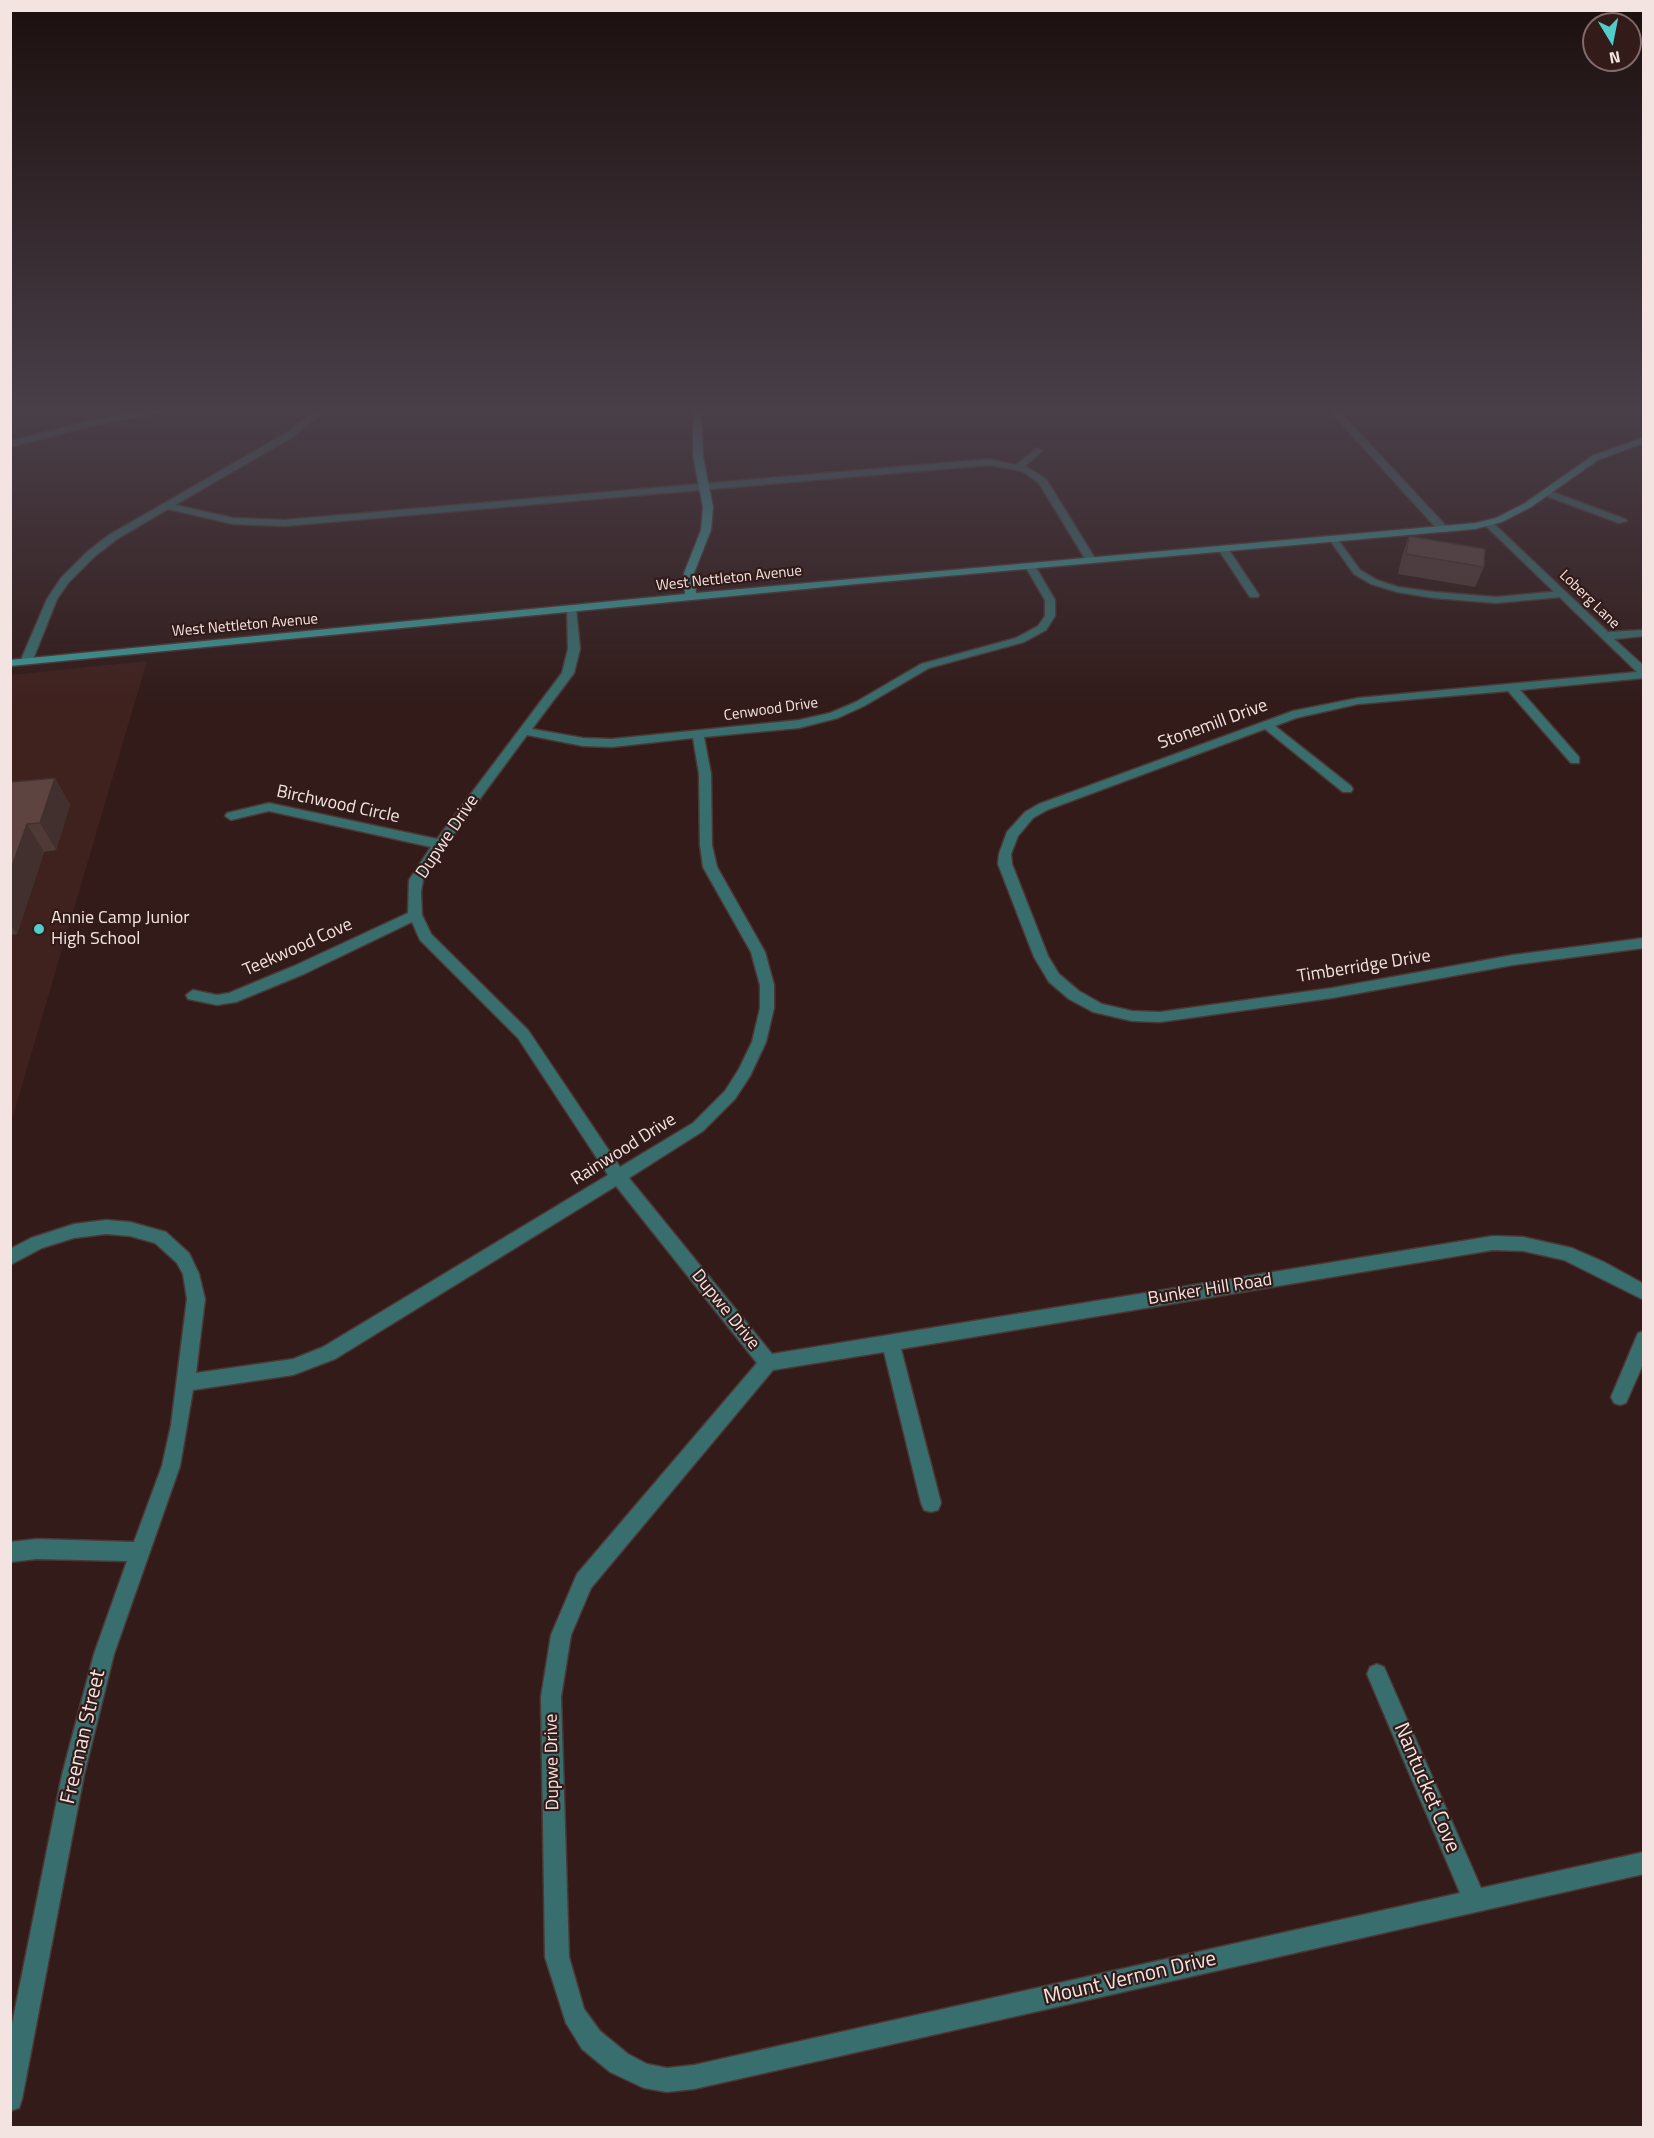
<!DOCTYPE html>
<style>
body{margin:0}
#map{position:relative;width:1654px;height:2138px;overflow:hidden;background:#321b19;font-family:"Titillium Web",sans-serif}
canvas{display:block}
.frame{position:absolute;inset:0;border:12px solid #f4e4e1;pointer-events:none}
.north{position:absolute;left:1582px;top:12px;width:60px;height:60px;box-sizing:border-box;background:#321b19;border:2px solid #806b69;border-radius:50%;rotate:170deg;font-size:16px;font-weight:700;line-height:24px;text-align:center;color:#f4e4e1}
.north::after{content:'';display:block;margin:auto;width:21px;height:27px;background:#53cdcb;clip-path:polygon(50% 0,100% 100%,50% 72%,0 100%)}
</style>
<div id="map">
<canvas width="1654" height="2138"></canvas>
<div class="frame"></div>
<div class="north">N</div>
</div>
<script>
const g = document.querySelector('canvas').getContext('2d');
g.lineJoin = 'round';
function fillPath(path, color) {
  g.fillStyle = color;
  g.fill(path, 'evenodd');
}
function shape(rows) {
  const path = new Path2D();
  for (const r of rows) {
    path.moveTo(r[0], r[1]);
    for (let i = 2; i < r.length; i += 2) path.lineTo(r[i], r[i + 1]);
  }
  return path;
}
function stroke(path, color, width, dash) {
  g.strokeStyle = color;
  g.lineWidth = width;
  g.lineCap = dash ? 'butt' : 'round';
  g.setLineDash(dash || []);
  g.stroke(path);
}
function write(font, color, halo, rows, align = 'center') {
  g.font = font + ' "Titillium Web",sans-serif';
  g.lineWidth = 4.5;
  g.setLineDash([]);
  g.textBaseline = 'middle';
  g.strokeStyle = halo;
  g.fillStyle = color;
  for (const [text, x, y, turn = 0] of rows) {
    g.save();
    g.translate(x, y);
    g.rotate((+turn || 0) * Math.PI / 180);
    g.textAlign = isNaN(turn) ? turn : align;
    if (halo) g.strokeText(text, 0, 0);
    g.fillText(text, 0, 0);
    g.restore();
  }
}
const built = shape([
 [147,661,13,1116,11,1119,11,675]
]);
const lane = shape([
 [1330,537,1336,537,1360,570,1377,580,1398,587,1434,592,1496,597,1561,591,1565,594,1561,597,1496,603,1434,598,1397,592,1371,584,1354,574,1329,539,1330,537]
]);
const street = shape([
 [148,410,170,410,96,425,10,447,10,441,96,419,148,410],
 [315,410,325,410,294,436,175,505,233,518,284,520,989,459,1016,465,1037,448,1042,451,1025,466,1046,479,1096,560,1087,562,1039,483,1022,471,989,465,284,526,233,524,168,509,117,539,95,556,69,582,57,599,32,662,30,664,22,664,20,662,47,599,61,578,87,552,109,535,288,432,315,410],
 [1329,410,1338,410,1448,528,1448,532,1440,532,1329,410],
 [1547,490,1625,519,1627,521,1619,523,1544,495,1542,493,1547,490],
 [1485,521,1491,521,1608,632,1644,630,1644,636,1614,639,1644,666,1644,678,1520,690,1579,757,1579,763,1571,763,1508,691,1358,704,1296,718,1275,726,1351,786,1353,789,1351,792,1343,792,1265,729,1047,810,1033,818,1018,836,1011,854,1012,864,1048,956,1059,974,1079,991,1102,1004,1132,1011,1160,1012,1332,988,1513,955,1644,938,1644,948,1513,965,1332,998,1160,1022,1132,1021,1093,1012,1069,999,1049,982,1034,957,998,864,999,854,1007,832,1025,812,1039,804,1293,711,1358,698,1637,672,1485,525,1485,521],
 [1219,547,1227,547,1259,595,1258,597,1250,597,1218,549,1219,547],
 [1030,563,1035,566,1055,600,1055,616,1046,630,1024,642,929,668,864,706,838,718,799,728,704,737,711,774,712,845,717,867,765,952,774,985,774,1008,766,1042,750,1076,735,1099,703,1131,629,1178,772,1354,1493,1236,1523,1237,1572,1248,1604,1262,1644,1284,1644,1300,1564,1260,1523,1251,1493,1250,901,1349,941,1503,938,1510,931,1512,924,1510,921,1503,884,1352,773,1370,591,1588,571,1635,561,1697,569,1957,584,2009,600,2031,628,2054,647,2064,667,2068,694,2065,1460,1893,1367,1674,1370,1667,1377,1664,1384,1667,1481,1888,1644,1852,1644,1874,694,2089,667,2092,644,2088,610,2072,582,2049,566,2023,545,1957,541,1697,551,1635,577,1574,757,1363,616,1186,335,1359,293,1375,193,1390,180,1466,114,1654,84,1775,22,2099,19,2108,10,2111,10,2034,62,1775,94,1654,127,1561,37,1559,10,1562,10,1542,37,1539,134,1542,162,1466,171,1425,187,1299,183,1274,177,1263,155,1243,130,1236,106,1234,74,1238,42,1248,10,1265,10,1249,31,1238,74,1224,106,1220,130,1222,166,1232,189,1253,199,1274,205,1299,196,1373,293,1359,323,1347,608,1175,518,1038,420,940,412,922,304,974,236,1002,217,1005,188,999,186,995,193,990,217,995,229,993,294,966,408,913,409,880,431,847,269,811,231,820,225,816,227,813,269,803,437,839,562,673,568,649,567,607,575,607,576,609,580,649,574,673,532,729,583,738,612,739,799,720,830,713,856,702,921,664,1016,638,1038,626,1045,616,1045,600,1025,566,1030,563],
 [527,735,583,746,612,747,693,738,699,774,700,845,703,867,751,952,760,985,760,1008,752,1042,739,1069,725,1091,693,1123,620,1167,528,1030,431,934,422,915,421,892,423,880,428,869,527,735],
 [1644,1331,1644,1362,1626,1403,1620,1405,1614,1403,1611,1397,1638,1333,1644,1331]
]);
const secondary = shape([
 [693,410,701,410,703,456,713,507,711,530,694,573,696,593,1475,523,1496,518,1525,503,1592,456,1644,437,1644,443,1598,460,1531,507,1502,522,1475,529,846,585,10,666,10,660,685,594,684,573,701,530,703,507,693,456,693,410]
]);
const wall = shape([
 [1409,536,1484,567,1475,587,1398,574,1402,556],
 [55,778,70,805,56,850,44,852,17,934,10,935,10,782]
]);
const shadedWall = shape([
 [55,778,70,805,56,850,40,823],
 [27,824,44,852,17,934,10,925,10,872]
]);
const building = shape([
 [1409,536,1485,549,1484,567,1406,554,1409,536],
 [55,778,40,823,27,824,10,872,10,782,55,778]
]);
const markers = [
 [39,929,6,"#53cdcb"]
];
const farStreetnames = [
 ["West Nettleton Avenue",729,579,-6],
 ["Loberg Lane",1589,600,44],
 ["West Nettleton Avenue",245,626,-5],
 ["Cenwood Drive",771,710,-8]
];
const streetNames = [
 ["Stonemill Drive",1213,725,-20],
 ["Birchwood Circle",338,805,12],
 ["Dupwe Drive",448,837,-56],
 ["Teekwood Cove",298,948,-24],
 ["Timberridge Drive",1364,967,-9],
 ["Rainwood Drive",624,1150,-32],
 ["Bunker Hill Road",1210,1290,-9],
 ["Dupwe Drive",725,1310,51],
 ["Dupwe Drive",553,1762,-91]
];
const poiNames = [
 ["Annie Camp Junior",51,919],
 ["High School",51,940]
];
const nearStreetnames = [
 ["Freeman Street",84,1737,-77],
 ["Nantucket Cove",1426,1788,67],
 ["Mount Vernon Drive",1130,1979,-13]
];
fillPath(built, '#3f211e');
stroke(lane, '#4d3735', 3);
stroke(street, '#4d3735', 3);
stroke(secondary, '#4d3735', 3);
fillPath(lane, '#386e6d');
fillPath(street, '#386e6d');
fillPath(secondary, '#3b9997');
fillPath(wall, '#503a37');
fillPath(shadedWall, '#41302d');
fillPath(building, '#5d4440');
stroke(building, '#41302d', 1.5);
const sky = g.createLinearGradient(0, 0, 0, 710);
sky.addColorStop(0, '#1c0f0e');
sky.addColorStop(0.58, '#493f49');
sky.addColorStop(1, '#493f4900');
g.fillStyle = sky;
g.fillRect(0, 0, 1654, 710);
for (const [x, y, r, color] of markers) {
  const dot = new Path2D();
  dot.arc(x, y, r, 0, 2 * Math.PI);
  g.fillStyle = color;
  g.fill(dot);
  stroke(dot, '#321b19', 2);
}
write('15px', '#f4e4e1', '#321b19', farStreetnames);
write('18px', '#f4e4e1', '#321b19', streetNames);
write('18px', '#f4e4e1', '#321b19', poiNames, 'left');
write('21px', '#f4e4e1', '#321b19', nearStreetnames);
</script>
